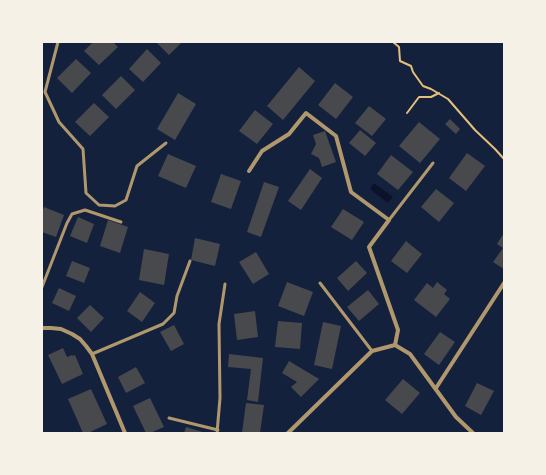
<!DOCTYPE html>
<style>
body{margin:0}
#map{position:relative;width:546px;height:475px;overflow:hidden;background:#14213d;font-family:"Source Sans 3",sans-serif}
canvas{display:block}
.frame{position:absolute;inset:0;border:43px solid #f6f1e7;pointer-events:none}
</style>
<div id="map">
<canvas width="546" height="475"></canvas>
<div class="frame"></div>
</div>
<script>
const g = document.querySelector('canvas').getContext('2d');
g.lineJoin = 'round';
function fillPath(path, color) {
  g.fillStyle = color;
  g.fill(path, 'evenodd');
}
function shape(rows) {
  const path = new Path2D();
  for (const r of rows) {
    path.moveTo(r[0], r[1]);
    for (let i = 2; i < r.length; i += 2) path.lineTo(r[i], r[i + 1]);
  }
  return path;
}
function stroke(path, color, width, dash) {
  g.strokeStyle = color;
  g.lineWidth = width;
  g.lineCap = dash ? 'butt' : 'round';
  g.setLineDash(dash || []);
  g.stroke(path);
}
const water = shape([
 [374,183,393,197,388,203,370,189]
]);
const building = shape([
 [93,42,113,42,118,47,99,65,84,51],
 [156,42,182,42,169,55],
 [147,49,161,63,143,82,129,69],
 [76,59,91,73,72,93,57,78],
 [299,67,315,81,283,120,267,106],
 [121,76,135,90,116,109,102,95],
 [335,83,353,97,336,119,318,105],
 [178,93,196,104,175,140,157,129],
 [94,103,109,117,90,136,75,122],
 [369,106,386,119,372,136,355,123],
 [255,110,273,124,257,144,239,131],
 [450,119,460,129,456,134,445,124],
 [419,122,440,139,420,163,399,146],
 [360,130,376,143,365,156,349,143],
 [325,131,336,162,322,167,319,158,311,154,316,144,313,135],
 [467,153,485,166,466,191,449,178],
 [168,154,196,166,186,188,158,176],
 [391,155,413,172,398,190,377,174],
 [310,169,322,178,301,210,288,201],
 [221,174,241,181,231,209,211,202],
 [264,182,279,187,261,237,247,232],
 [436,189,454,203,439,222,421,207],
 [44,207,64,215,56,237,42,232,42,213],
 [343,209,364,222,352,240,331,227],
 [78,217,94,224,87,243,70,236],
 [108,220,128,227,120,253,100,246],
 [504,233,504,269,493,262,503,248,497,244],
 [195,238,220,244,215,266,191,260],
 [406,241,422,254,407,273,391,261],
 [144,249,169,254,164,285,139,280],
 [256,252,269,274,253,284,239,262],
 [72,261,90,268,84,283,66,276],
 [356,261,367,273,348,291,337,278],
 [287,282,313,292,304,316,278,306],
 [437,282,447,290,444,294,450,299,436,317,414,300,427,283,433,288],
 [59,288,76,296,69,311,52,303],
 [368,290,379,304,359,321,347,307],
 [140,292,155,303,142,322,127,311],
 [90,305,104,318,91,332,77,318],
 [255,311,258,337,237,340,234,314],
 [278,321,302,323,300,349,275,347],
 [323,322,341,326,332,369,314,365],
 [174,325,184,344,171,351,160,332],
 [440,332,455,342,439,365,424,354],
 [63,348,67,357,72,355,73,356,75,355,83,374,62,384,48,355],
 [229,354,263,358,258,402,247,400,251,369,228,367],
 [289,361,319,379,301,397,291,387,297,382,282,373],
 [136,367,145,383,126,393,118,377],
 [403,379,420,393,402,414,385,400],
 [477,383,494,391,481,415,465,406],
 [91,389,107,424,88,433,83,433,68,399],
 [150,398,164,427,150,433,146,433,133,406],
 [246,403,264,405,260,433,242,433],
 [186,427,206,433,184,433]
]);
const path = shape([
 [393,42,399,47,400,61,411,66,413,72,423,86,431,89,448,99,475,130,495,149,504,159],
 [407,113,419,97,431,97,439,93]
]);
const service = shape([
 [58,42,45,92,59,122,83,149,86,193,99,205,115,206,126,200,137,166,166,143],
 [389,220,433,163],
 [320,283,372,351],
 [42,287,67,223,72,214,85,210,121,222],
 [92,354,163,324,174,313,177,296,190,261],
 [169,418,218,430],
 [217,433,220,398,219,324,225,284]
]);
const minor = shape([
 [249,171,262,151,289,134,306,113,336,136,351,192,389,220,369,247,398,330,395,345],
 [42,328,51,328,61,329,72,334,80,339,86,346,92,354,125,433],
 [436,388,504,283],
 [288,433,372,351,395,345,410,354,456,417,473,433]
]);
fillPath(water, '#0b132b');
fillPath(building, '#48494c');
stroke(path, '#e5c07b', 2);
stroke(service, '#b1986c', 3);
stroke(minor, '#b1986c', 4);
</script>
